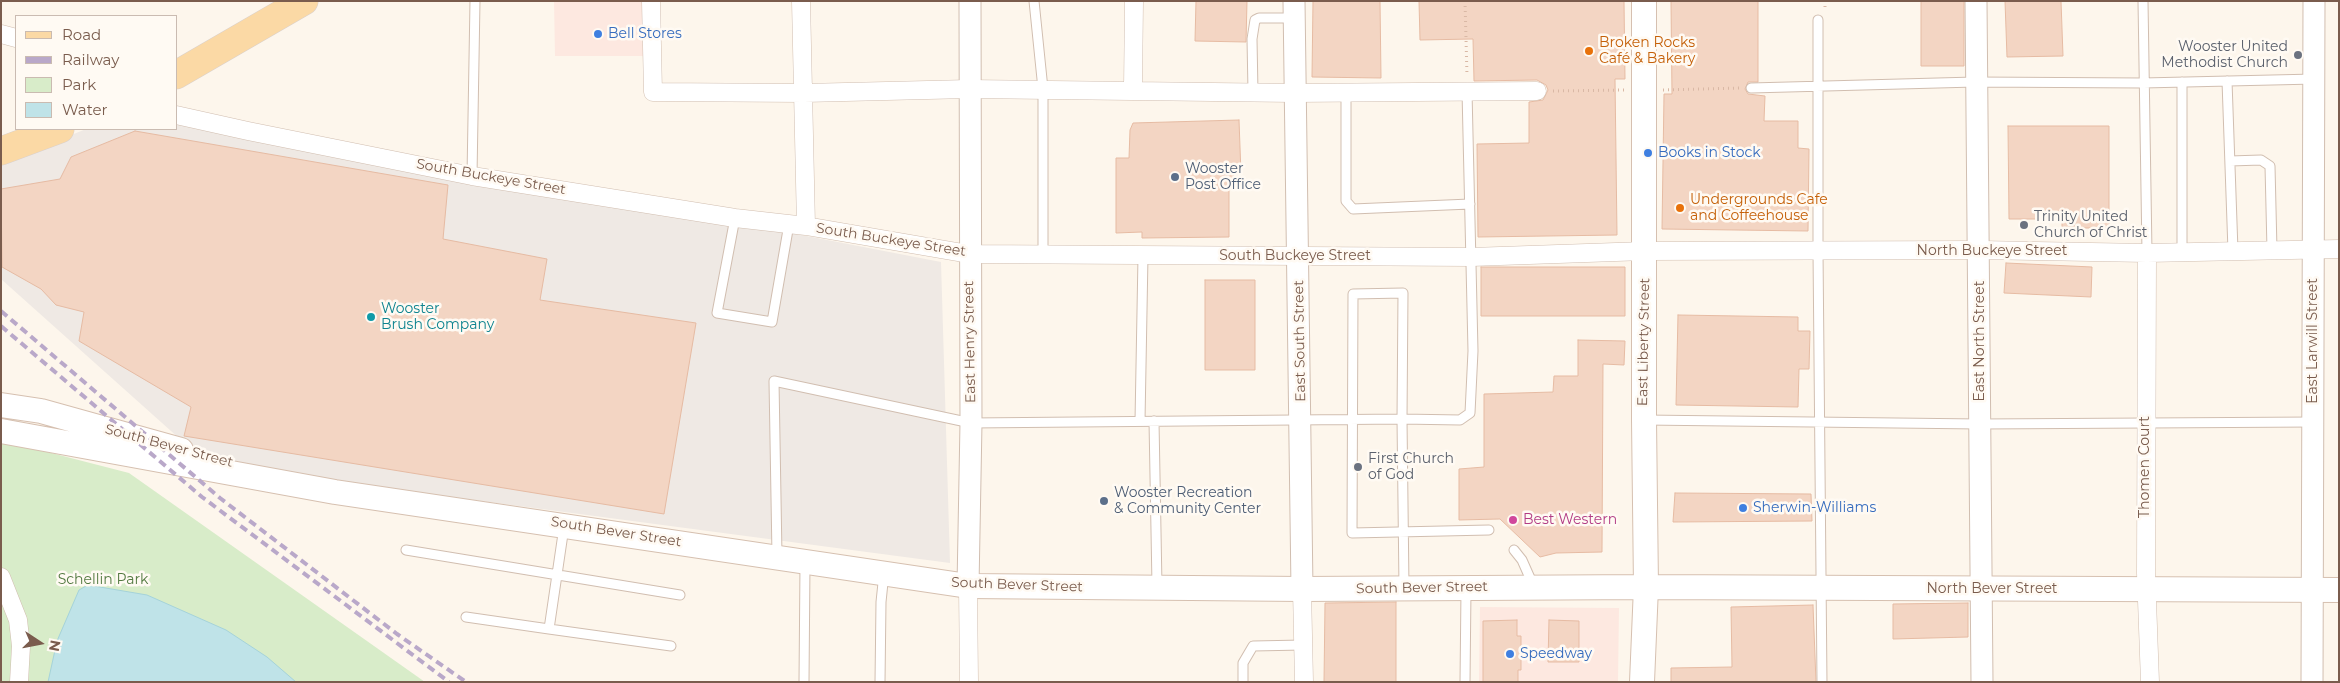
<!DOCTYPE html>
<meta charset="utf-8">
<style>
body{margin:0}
#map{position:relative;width:2340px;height:683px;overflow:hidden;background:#fdf6ec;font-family:Montserrat,sans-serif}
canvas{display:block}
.frame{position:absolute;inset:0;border:2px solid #7a5c4d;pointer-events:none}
.legend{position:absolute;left:15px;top:15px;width:162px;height:115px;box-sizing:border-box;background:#fffaf3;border:1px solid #cabbb1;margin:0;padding:6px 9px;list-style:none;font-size:15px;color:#7a5c4d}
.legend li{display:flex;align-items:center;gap:10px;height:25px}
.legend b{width:25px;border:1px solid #cabbb1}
.north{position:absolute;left:15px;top:618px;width:50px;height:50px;-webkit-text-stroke:4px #fffaf3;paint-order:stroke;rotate:101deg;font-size:14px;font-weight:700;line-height:20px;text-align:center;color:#7a5c4d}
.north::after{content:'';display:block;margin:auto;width:18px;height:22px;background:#7a5c4d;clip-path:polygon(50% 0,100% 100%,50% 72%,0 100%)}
</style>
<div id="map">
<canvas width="2340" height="683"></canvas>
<div class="frame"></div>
<ul class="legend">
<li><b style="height:6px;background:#fbd9a5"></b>Road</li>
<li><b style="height:6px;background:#b9a8c9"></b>Railway</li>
<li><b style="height:14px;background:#d8ecc9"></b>Park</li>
<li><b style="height:14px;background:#bfe3e8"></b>Water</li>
</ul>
<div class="north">N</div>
</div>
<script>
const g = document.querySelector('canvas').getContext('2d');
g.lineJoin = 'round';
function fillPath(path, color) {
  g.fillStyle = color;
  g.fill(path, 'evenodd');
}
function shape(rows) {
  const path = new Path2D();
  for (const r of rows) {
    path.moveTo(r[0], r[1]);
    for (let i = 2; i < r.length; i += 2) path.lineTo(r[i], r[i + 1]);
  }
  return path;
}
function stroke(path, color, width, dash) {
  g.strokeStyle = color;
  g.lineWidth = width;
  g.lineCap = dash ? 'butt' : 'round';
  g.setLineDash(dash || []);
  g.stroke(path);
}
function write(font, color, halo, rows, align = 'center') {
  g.font = font + ' Montserrat,sans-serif';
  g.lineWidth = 5;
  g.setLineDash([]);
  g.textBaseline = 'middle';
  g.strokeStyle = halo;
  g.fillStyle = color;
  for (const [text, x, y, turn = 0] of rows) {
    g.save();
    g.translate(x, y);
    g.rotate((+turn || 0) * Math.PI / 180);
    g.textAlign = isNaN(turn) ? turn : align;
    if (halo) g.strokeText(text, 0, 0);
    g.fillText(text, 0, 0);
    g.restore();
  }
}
const commercial = shape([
 [554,1,642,1,643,56,555,56],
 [1480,607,1619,608,1618,682,1479,682]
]);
const industrial = shape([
 [176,114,941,262,950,563,209,465,1,279,1,164,86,129,176,129]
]);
const green = shape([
 [1,440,129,473,425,682,1,682]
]);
const water = shape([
 [88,585,147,595,226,630,267,657,296,682,48,682,57,641,79,590,88,585]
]);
const building = shape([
 [1196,1,1247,1,1246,42,1195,41,1196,1],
 [1313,1,1380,1,1381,78,1312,77,1313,1],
 [1419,1,1624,1,1625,79,1615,79,1617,235,1478,237,1477,144,1529,143,1529,102,1543,100,1548,90,1546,85,1537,80,1474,81,1473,39,1420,40,1419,1],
 [1671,1,1758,1,1758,82,1748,82,1745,89,1748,94,1765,96,1764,121,1798,121,1798,148,1809,149,1808,231,1662,229,1664,94,1672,94,1671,1],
 [1921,1,1964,1,1964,66,1921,66,1921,1],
 [2005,1,2061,1,2063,56,2007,57,2005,1],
 [1239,120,1241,174,1233,174,1234,180,1229,181,1229,237,1142,238,1142,232,1116,233,1116,158,1129,158,1130,130,1133,123,1239,120],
 [2008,126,2109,126,2109,228,2062,228,2062,219,2009,219,2008,126],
 [135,131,448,185,443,239,547,259,540,300,696,323,664,514,184,436,191,407,79,341,84,312,56,305,41,289,2,267,1,189,60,179,71,157,135,131],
 [2006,263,2092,267,2091,297,2004,293,2006,263],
 [1481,267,1625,267,1625,316,1481,316,1481,267],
 [1205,280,1255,280,1255,370,1205,370,1205,280],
 [1678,315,1798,317,1798,331,1810,331,1809,369,1799,369,1798,407,1676,405,1678,315],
 [1578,340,1625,341,1624,365,1603,364,1602,552,1556,553,1540,557,1500,519,1459,520,1459,469,1484,467,1484,394,1553,392,1554,376,1578,376,1578,340],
 [1675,493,1811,494,1812,521,1673,522,1675,493],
 [1396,602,1396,682,1324,682,1325,603,1396,602],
 [1968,603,1968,637,1893,639,1893,604,1968,603],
 [1813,605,1816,682,1671,682,1671,668,1732,667,1731,607,1813,605],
 [1517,620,1517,636,1521,636,1521,670,1518,670,1518,682,1483,682,1483,621,1517,620],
 [1549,620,1579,621,1579,662,1548,662,1549,620]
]);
const path = shape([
 [1465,1,1467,76],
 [1825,1,1825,11],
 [1663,90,1741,88],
 [1553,91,1626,90]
]);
const service = shape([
 [1034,1,1043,89,1043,255],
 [2143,1,2147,253],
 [1818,20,1818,251,1822,682],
 [2227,81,2233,251],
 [2182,82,2182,252],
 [1751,88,1975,82,2143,83,2315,79],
 [1467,91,1473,351,1470,413,1460,420,1402,419,1403,293,1353,294,1352,533,1489,530],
 [1253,92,1252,39,1255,20,1259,18,1294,18],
 [1346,92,1346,201,1353,209,1470,204],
 [2230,161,2261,160,2270,166,2272,250],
 [472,176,475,1],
 [735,218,717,313,772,322,789,224],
 [1644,420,1980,424,2314,422],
 [1140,421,1143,256],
 [1154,421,1157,586],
 [564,527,549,629,671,646],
 [406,550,680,595],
 [1514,550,1522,560,1534,587],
 [777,556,774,381,971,423,1402,419,1404,588],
 [466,617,549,629],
 [804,682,805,564],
 [880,682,881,602,884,573],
 [1243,682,1243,663,1253,646,1303,645],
 [1465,682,1466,590]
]);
const minor = shape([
 [651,1,653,92,804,93,969,89,1294,93,1537,91],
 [801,1,806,226],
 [1,34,16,38],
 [1133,89,1134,1],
 [176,115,248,131,472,176,735,218,806,226,969,254,1471,257,1645,251,1979,250,2147,253,2339,249],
 [2147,253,2146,573,2150,682],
 [1,577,18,620,21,646,19,682],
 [968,586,969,682],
 [1302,589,1304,682]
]);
const tertiary = shape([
 [1294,1,1302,589],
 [1976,1,1982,682],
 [968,586,971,423,970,1],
 [2312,682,2314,1]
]);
const secondary = shape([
 [1,405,41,411,181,450],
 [1,431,335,492,968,586,1302,589,1646,587,2339,590],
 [1642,682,1646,587,1644,420,1644,1]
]);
const primary = shape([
 [176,75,304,1],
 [1,151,60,129]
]);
const rail = shape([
 [1,311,220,498,397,634,466,682],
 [1,326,202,497,449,682]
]);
const markers = [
 [598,34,5,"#3f7fe0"],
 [1589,51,5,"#e8710a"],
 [2298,55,5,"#6b7280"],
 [1648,153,5,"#3f7fe0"],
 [1175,177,5,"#5c6f8a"],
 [1680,208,5,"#e8710a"],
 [2024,225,5,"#6b7280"],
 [371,317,5,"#0f9aa8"],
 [1358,467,5,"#6b7280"],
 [1104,501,5,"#5c6f8a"],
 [1743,508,5,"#3f7fe0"],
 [1513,520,5,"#d1479c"],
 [1510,654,5,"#3f7fe0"]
];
const shopNames = [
 ["Bell Stores",608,34],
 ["Books in Stock",1658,153],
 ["Sherwin-Williams",1753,508],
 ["Speedway",1520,654]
];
const foodNames = [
 ["Broken Rocks",1599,43],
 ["Café & Bakery",1599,59],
 ["Undergrounds Cafe",1690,200],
 ["and Coffeehouse",1690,216]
];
const worshipNames = [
 ["Wooster United",2288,47,"right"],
 ["Methodist Church",2288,63,"right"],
 ["Trinity United",2034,217],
 ["Church of Christ",2034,233],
 ["First Church",1368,459],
 ["of God",1368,475]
];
const serviceNames = [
 ["Wooster",1185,169],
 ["Post Office",1185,185],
 ["Wooster Recreation",1114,493],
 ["& Community Center",1114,509]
];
const streetNames = [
 ["South Buckeye Street",491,177,10],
 ["South Buckeye Street",891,240,9],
 ["North Buckeye Street",1992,251],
 ["South Buckeye Street",1295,256],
 ["East South Street",1300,341,-91],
 ["East North Street",1980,341,-90],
 ["East Larwill Street",2313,341,-90],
 ["East Henry Street",970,342,-91],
 ["East Liberty Street",1644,342,-89],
 ["South Bever Street",169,446,15],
 ["Thomen Court",2145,467,-90],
 ["South Bever Street",616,532,9],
 ["South Bever Street",1017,585,2],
 ["South Bever Street",1422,588,-1],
 ["North Bever Street",1992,589]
];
const cultureNames = [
 ["Wooster",381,309],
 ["Brush Company",381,325]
];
const hotelNames = [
 ["Best Western",1523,520]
];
const parkNames = [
 ["Schellin Park",103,580]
];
fillPath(commercial, '#fde8e0');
fillPath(industrial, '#efe9e4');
fillPath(green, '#d8ecc9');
fillPath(water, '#bfe3e8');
stroke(water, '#a5d3da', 1);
fillPath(building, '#f3d5c3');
stroke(building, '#e6bba3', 1);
stroke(service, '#d1beb0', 11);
stroke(minor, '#d1beb0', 19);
stroke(tertiary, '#d1beb0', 23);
stroke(secondary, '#d6c0b0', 26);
stroke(primary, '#dad1cd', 29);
stroke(path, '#d9b8a5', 3, [1, 4]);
stroke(service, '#fff', 9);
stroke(minor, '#fff', 18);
stroke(tertiary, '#fff', 21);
stroke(secondary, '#fff', 24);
stroke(primary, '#fbd9a5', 28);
stroke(rail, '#b9a8c9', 4, [8, 5]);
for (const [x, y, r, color] of markers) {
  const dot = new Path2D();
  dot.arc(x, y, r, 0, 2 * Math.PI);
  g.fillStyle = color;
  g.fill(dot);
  stroke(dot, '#fffaf3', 2);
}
write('14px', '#366cbe', '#fffaf3', shopNames, 'left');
write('14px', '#c56008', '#fffaf3', foodNames, 'left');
write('14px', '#5b616d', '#fffaf3', worshipNames, 'left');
write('14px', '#4e5e75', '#fffaf3', serviceNames, 'left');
write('14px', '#7a5c4d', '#fffaf3', streetNames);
write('14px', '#0d838f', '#fffaf3', cultureNames, 'left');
write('14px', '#b23c85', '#fffaf3', hotelNames, 'left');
write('14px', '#537a41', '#fffaf3', parkNames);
</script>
